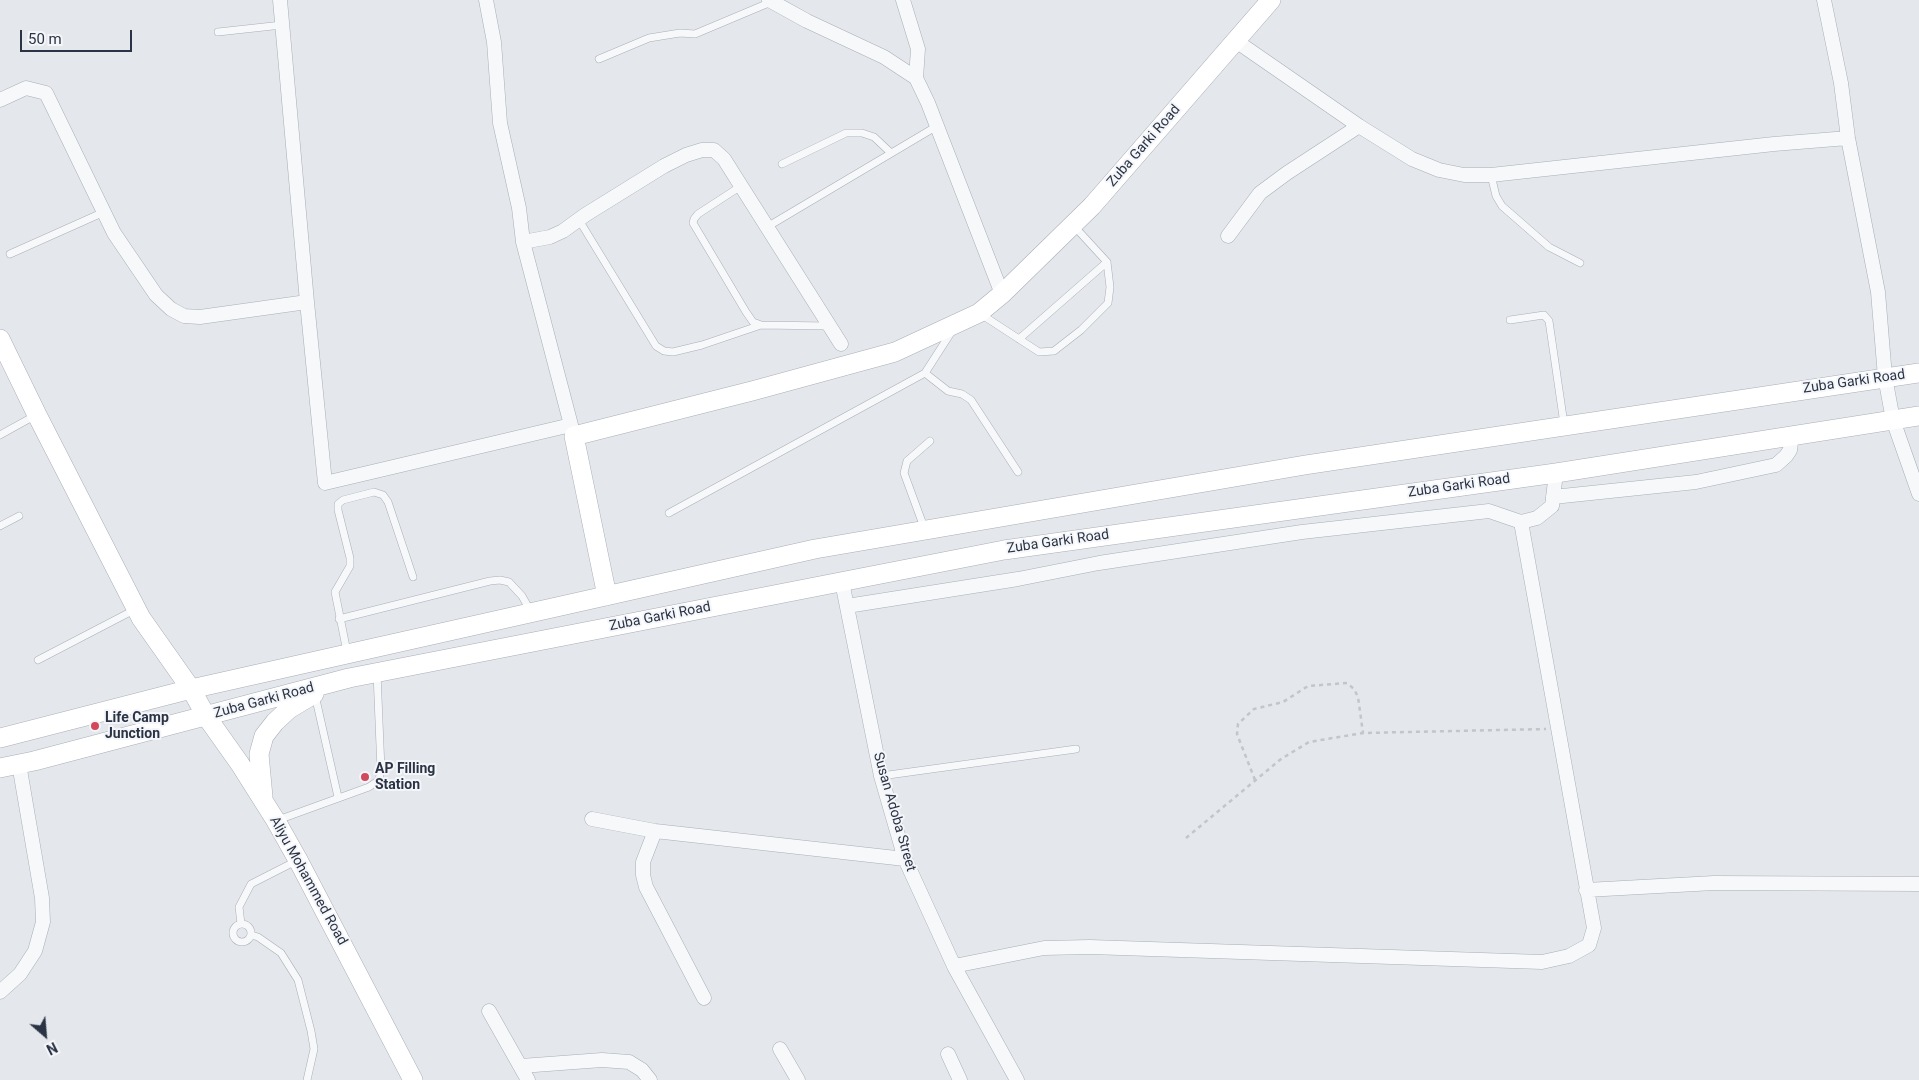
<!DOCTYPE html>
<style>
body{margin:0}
#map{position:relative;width:1919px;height:1080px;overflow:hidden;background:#e4e7ec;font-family:Roboto,sans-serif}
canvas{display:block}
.north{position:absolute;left:20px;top:1010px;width:50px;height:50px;-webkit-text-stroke:4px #f4f6f9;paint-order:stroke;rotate:153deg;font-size:14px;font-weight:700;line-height:20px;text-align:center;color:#2b3445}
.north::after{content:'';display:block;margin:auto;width:18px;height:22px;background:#2b3445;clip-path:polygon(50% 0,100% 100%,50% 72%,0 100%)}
.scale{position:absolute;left:20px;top:30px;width:112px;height:22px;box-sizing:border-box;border:2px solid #2b3445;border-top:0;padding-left:6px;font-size:15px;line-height:18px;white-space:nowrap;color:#2b3445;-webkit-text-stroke:4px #f4f6f9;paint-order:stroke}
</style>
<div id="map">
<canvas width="1919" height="1080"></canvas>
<div class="north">N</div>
<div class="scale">50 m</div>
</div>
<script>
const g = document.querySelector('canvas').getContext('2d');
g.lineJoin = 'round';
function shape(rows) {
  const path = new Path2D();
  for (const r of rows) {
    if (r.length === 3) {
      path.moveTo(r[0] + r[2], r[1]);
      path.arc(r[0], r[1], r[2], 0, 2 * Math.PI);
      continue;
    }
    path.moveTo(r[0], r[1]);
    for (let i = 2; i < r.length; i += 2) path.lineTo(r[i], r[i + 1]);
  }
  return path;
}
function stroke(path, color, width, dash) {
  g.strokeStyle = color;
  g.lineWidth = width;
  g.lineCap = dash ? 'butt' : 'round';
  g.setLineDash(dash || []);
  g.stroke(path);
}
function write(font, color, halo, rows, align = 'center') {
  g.font = font + ' Roboto,sans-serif';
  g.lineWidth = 4;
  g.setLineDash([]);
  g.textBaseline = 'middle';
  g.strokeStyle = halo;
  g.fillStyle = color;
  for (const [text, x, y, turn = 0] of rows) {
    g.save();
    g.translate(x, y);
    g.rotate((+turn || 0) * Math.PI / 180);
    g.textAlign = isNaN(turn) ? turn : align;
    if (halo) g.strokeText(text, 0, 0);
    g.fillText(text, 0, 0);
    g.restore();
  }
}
const path = shape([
 [1255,780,1237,734,1238,724,1254,709,1283,702,1308,686,1347,683,1354,689,1358,697,1363,733],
 [1186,838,1281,759,1309,742,1363,733,1546,729]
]);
const lane = shape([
 [218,32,282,25],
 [599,59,649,38,680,33,695,34,771,2],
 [782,164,846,133,862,133,874,137,891,153],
 [1491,175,1496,196,1502,206,1549,247,1580,263],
 [741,186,698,214,694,219,693,223,746,312,753,322,761,325,828,326],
 [579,220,656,346,664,351,673,352,702,345,761,325],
 [767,227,937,126],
 [10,254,104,212],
 [979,313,1039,352,1054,351,1081,330,1108,303,1110,287,1107,262,1074,226],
 [1510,320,1544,315,1549,321,1564,424],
 [1019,339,1107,262],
 [925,373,948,391,962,394,971,400,1018,472],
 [0,435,36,415],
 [669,513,925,373,952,331],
 [0,526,19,516],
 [925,530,904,473,907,461,930,441],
 [339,619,490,581,500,580,509,582,522,596,531,612],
 [347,652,335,592,350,566,350,558,338,510,338,504,343,500,374,492,383,495,388,502,413,577],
 [38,660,136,609],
 [315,695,338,797],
 [881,776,1076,749],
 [278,820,369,787,379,780,381,770,377,673],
 [241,924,239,907,251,884,298,860],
 [242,933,9],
 [251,935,258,937,281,953,298,980,311,1031,314,1049,307,1080]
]);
const street = shape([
 [280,0,307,302,325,483,571,425,574,436],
 [486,0,494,42,500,123,519,208,523,242,571,425],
 [769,0,807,21,884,57,916,78,928,103,1002,294],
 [903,0,918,49,916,78],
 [1824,0,1841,83,1848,138,1878,292,1885,377,1893,420,1919,494],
 [1236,41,1359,126,1412,159,1439,170,1464,175,1491,175,1774,144,1848,138],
 [0,100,26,88,46,93,114,233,156,295,171,309,184,316,200,317,307,302],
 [1228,236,1260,193,1287,173,1359,126],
 [523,242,550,237,563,231,585,215,664,166,686,155,702,150,714,150,724,159,841,344],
 [1553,497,1696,482,1776,465,1786,456,1790,450,1792,435],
 [842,582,881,776,905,859,954,966,1017,1080],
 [847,606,1018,579,1099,563,1302,532,1489,511,1521,522],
 [592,819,655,831,905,859],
 [655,831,643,862,643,875,646,887,704,998],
 [1586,890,1714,883,1919,884],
 [954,966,1044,948,1090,947,1542,962,1569,956,1589,945,1594,928,1521,522,1537,518,1552,506,1556,473],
 [0,992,20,974,35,951,43,922,42,898,19,764],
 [489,1011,528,1080],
 [780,1049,798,1080],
 [948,1054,960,1080],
 [521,1066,602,1060,629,1062,642,1070,650,1080]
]);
const secondary = shape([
 [0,339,37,415,141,618,191,689,206,716,240,764,276,821,298,860,413,1080],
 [607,596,574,436,752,391,895,352,979,313,1002,294,1092,206,1271,0],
 [0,738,191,689,815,549,1305,465,1919,373],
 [0,768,34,761,349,678,1004,550,1556,473,1919,416],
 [263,797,259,754,264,736,275,722,289,709,314,694]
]);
const markers = [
 [95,726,5,"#d1495b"],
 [365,777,5,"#d1495b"]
];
const streetNames = [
 ["Zuba Garki Road",1144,146,-49],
 ["Zuba Garki Road",1854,382,-8],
 ["Zuba Garki Road",1459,486,-8],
 ["Zuba Garki Road",1058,542,-8],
 ["Zuba Garki Road",660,617,-11],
 ["Zuba Garki Road",264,701,-15],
 ["Susan Adoba Street",894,812,74],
 ["Aliyu Mohammed Road",308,881,61]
];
const poiNames = [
 ["Life Camp",105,718],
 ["Junction",105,734],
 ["AP Filling",375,769],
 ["Station",375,785]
];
stroke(lane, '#a9aeb7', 8);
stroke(street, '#a9aeb7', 15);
stroke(secondary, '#a9aeb7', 20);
stroke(path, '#c2c5cb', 2.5, [4, 4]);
stroke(lane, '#f7f8fa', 7);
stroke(street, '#f7f8fa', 14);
stroke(secondary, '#fff', 19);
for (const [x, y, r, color] of markers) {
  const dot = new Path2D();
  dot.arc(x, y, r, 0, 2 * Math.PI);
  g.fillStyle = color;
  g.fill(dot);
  stroke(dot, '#f4f6f9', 2);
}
write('14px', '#2b3445', '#f4f6f9', streetNames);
write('bold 14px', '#2b3445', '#f4f6f9', poiNames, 'left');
</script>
